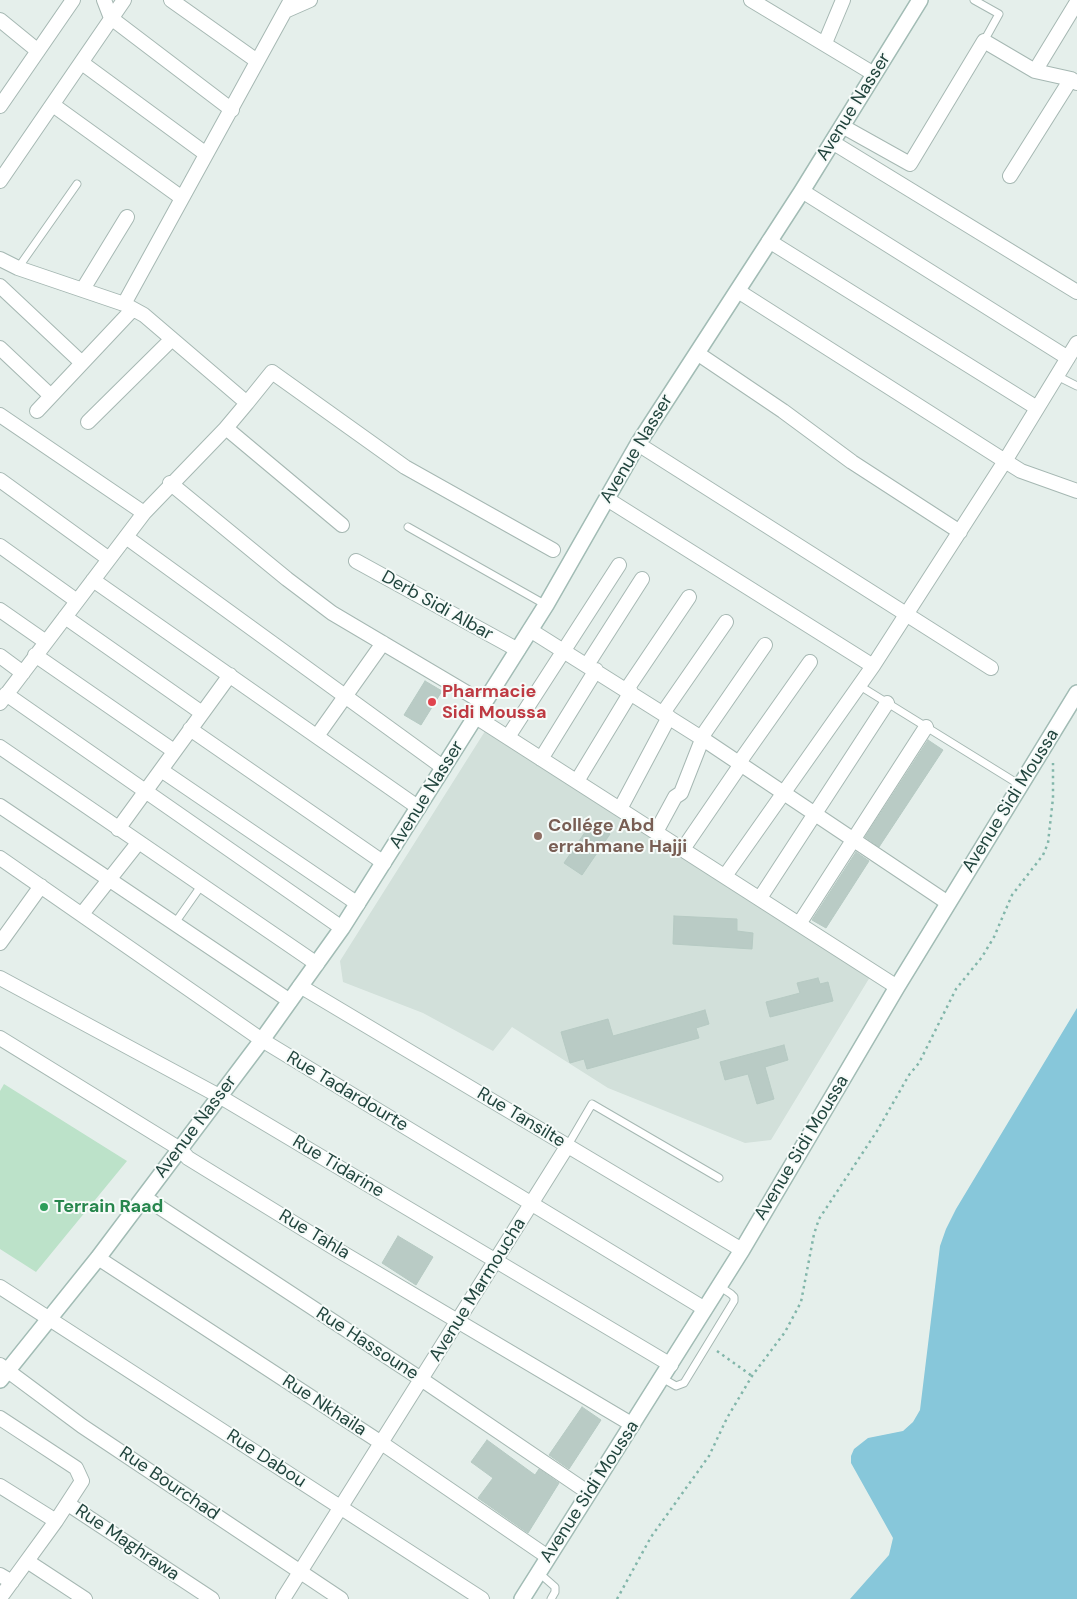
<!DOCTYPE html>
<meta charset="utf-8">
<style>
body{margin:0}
canvas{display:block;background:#e5efeb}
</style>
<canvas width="1077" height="1599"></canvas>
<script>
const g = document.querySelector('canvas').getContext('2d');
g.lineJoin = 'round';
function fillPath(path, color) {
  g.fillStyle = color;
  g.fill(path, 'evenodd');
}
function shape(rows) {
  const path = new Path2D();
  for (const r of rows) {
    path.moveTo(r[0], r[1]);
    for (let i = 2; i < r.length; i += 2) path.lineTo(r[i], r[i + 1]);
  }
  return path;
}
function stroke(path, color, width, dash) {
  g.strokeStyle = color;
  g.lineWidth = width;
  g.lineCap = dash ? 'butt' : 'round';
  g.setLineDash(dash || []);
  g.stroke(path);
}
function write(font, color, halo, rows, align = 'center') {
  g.font = font + ' "DM Sans",sans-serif';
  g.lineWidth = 4;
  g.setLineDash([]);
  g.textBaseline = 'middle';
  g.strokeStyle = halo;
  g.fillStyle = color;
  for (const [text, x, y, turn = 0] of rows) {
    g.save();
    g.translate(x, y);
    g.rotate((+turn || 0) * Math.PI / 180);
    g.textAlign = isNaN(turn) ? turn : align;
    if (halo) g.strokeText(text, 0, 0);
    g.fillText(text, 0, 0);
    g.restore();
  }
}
const built = shape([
 [487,728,873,972,771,1140,745,1143,608,1088,512,1027,493,1051,423,1013,343,982,340,961]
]);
const green = shape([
 [4,1084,127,1161,36,1272,0,1249,0,1091]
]);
const water = shape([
 [1077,1008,1077,1599,850,1599,889,1555,893,1538,851,1463,851,1456,854,1449,868,1438,903,1431,913,1422,920,1410,940,1246,946,1229,956,1209]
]);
const building = shape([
 [425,681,442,691,421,725,404,715,425,681],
 [928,740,943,750,879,847,865,837,928,740],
 [592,822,610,834,582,875,564,863,592,822],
 [856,852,869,861,826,928,812,920,856,852],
 [674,916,737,919,737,931,753,933,752,949,673,944,674,916],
 [818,978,820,984,828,982,833,1001,770,1017,766,1002,800,993,797,983,818,978],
 [705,1010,709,1024,696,1028,699,1038,587,1069,584,1059,570,1063,561,1032,608,1019,613,1036,705,1010],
 [784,1045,788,1060,765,1067,774,1099,757,1104,748,1074,725,1080,720,1062,784,1045],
 [398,1236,433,1257,416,1285,382,1263,398,1236],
 [582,1407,601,1420,569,1469,549,1455,582,1407],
 [487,1440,535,1475,539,1469,559,1483,528,1533,478,1498,493,1478,471,1462,487,1440]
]);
const path = shape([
 [717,1351,752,1376],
 [617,1599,651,1537,709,1456,727,1418,752,1376,785,1332,801,1302,814,1234,819,1219,877,1131,909,1075,919,1063,956,989,982,957,994,937,1012,895,1043,855,1048,843,1053,798,1053,763]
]);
const lane = shape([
 [974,0,999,14,984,41],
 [18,268,77,184],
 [1057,376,1077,386],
 [408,527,546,605],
 [860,686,1020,785],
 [175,923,201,886],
 [568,1145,592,1104,719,1178],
 [662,1378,676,1386,684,1383,734,1301,734,1297,731,1294,719,1286],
 [538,1572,555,1587,555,1592,551,1599]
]);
const street = shape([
 [104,0,111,18,232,110],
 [171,0,257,61],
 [751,0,874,74],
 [285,11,310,0],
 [0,20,38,51],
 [825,43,843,0],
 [82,63,206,154],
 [1035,71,1077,2],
 [53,105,182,198],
 [0,106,73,0],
 [842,126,910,164,984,41,1035,71,1071,79,1077,83],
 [832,142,1077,292],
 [1010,176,1071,79],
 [0,181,124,0],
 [802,191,1068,358],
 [769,241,1037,408],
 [0,259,18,268,124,304,144,315,247,403,272,372,405,467,553,550],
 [0,286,82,363],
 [83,289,127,217],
 [738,291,1005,461,1021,471,1077,491],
 [124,304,291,0],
 [0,348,51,396],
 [697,353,783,411,852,462,960,532],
 [37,411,133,309],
 [0,415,144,513],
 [88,422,172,339],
 [226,428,342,525],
 [638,444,991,668],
 [0,480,109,559],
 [170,483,287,579,332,613,484,703],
 [607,499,873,666],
 [126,537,444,768],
 [0,546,77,601],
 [356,561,518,650],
 [93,580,419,808],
 [0,610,46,642],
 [65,617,202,713],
 [530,630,703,739,948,903],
 [35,655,174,751],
 [0,656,23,673],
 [587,665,642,579],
 [627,689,689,597],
 [6,694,342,928],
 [0,703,144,513,226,428,247,403],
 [663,713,726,622],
 [476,717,897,987],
 [190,729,384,863],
 [317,736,383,643],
 [508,737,619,565],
 [0,747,317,964],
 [541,759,596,670],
 [161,770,358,904],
 [577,781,631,692],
 [0,806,290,1001],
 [620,809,669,717],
 [118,829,230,675],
 [656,832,675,797,681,793,705,732,765,645],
 [683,849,737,770,743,757,810,662],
 [0,858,262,1040,705,1309],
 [725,876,873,666,1005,461,1077,343],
 [760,898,887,703],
 [82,914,138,843],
 [799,924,926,727],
 [0,943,41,886],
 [0,978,219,1096,671,1365],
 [300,986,742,1250],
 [0,1038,180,1149,188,1158,336,1249,633,1425],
 [144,1197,421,1379,589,1493],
 [98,1258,383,1444,548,1557],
 [0,1287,482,1599],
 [0,1365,82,1426,341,1599],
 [0,1418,76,1468,82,1481,56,1521,0,1598],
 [0,1486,56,1521],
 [68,1504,212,1599],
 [27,1561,85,1599],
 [0,1575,12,1582],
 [283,1599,568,1145]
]);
const secondary = shape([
 [0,1380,98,1258,262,1040,342,928,546,605,638,444,802,191,920,0],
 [522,1599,742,1250,897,987,1077,693]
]);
const markers = [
 [432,702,5,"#e0444e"],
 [538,836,5,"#8d6e63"],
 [44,1207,5,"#2e9e5b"]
];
const streetNames = [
 ["Avenue Nasser",854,107,-58],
 ["Avenue Nasser",637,449,-59],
 ["Derb Sidi Albar",437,606,29],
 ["Avenue Nasser",427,795,-58],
 ["Avenue Sidi Moussa",1011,801,-58],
 ["Rue Tadardourte",347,1092,31],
 ["Rue Tansilte",521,1118,31],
 ["Avenue Nasser",196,1127,-53],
 ["Avenue Sidi Moussa",802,1148,-59],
 ["Rue Tidarine",338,1167,31],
 ["Rue Tahla",314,1235,31],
 ["Avenue Marmoucha",478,1290,-58],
 ["Rue Hassoune",367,1344,33],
 ["Rue Nkhaila",324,1406,33],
 ["Rue Dabou",266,1459,33],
 ["Rue Bourchad",169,1484,34],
 ["Avenue Sidi Moussa",590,1492,-57],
 ["Rue Maghrawa",127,1543,34]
];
const healthNames = [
 ["Pharmacie",442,692],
 ["Sidi Moussa",442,713]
];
const educationNames = [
 ["Collége Abd",548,826],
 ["errahmane Hajji",548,847]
];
const leisureNames = [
 ["Terrain Raad",54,1207]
];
fillPath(built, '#d2e0da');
fillPath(green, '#bce2c9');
fillPath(water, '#87c7da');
fillPath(building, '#b9cbc5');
stroke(building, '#b6cac3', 1);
stroke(lane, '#a6b8b3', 9);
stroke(street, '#a6b8b3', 16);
stroke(secondary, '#a2bcb5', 18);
stroke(path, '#82b6aa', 2.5, [2.5, 4]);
stroke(lane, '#fff', 7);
stroke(street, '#fff', 14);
stroke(secondary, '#fff', 15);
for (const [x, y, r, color] of markers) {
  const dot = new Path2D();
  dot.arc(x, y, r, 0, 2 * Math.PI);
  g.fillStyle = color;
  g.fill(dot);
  stroke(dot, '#f6fbf9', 2);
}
write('18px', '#21443d', '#f6fbf9', streetNames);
write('bold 18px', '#be3a42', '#f6fbf9', healthNames, 'left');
write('bold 18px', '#785e54', '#f6fbf9', educationNames, 'left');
write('bold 18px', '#27864d', '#f6fbf9', leisureNames, 'left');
</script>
